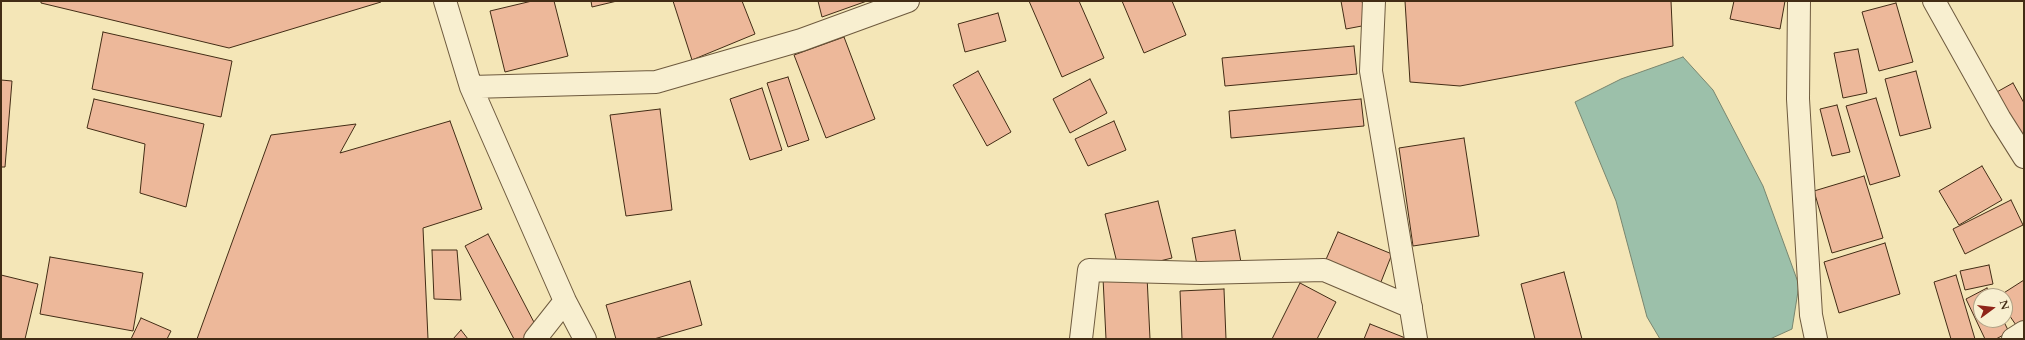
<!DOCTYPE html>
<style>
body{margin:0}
#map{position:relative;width:2025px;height:340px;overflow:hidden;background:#f4e6b7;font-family:Cardo,serif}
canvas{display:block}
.frame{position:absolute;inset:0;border:2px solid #422c15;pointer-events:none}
.north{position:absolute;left:1973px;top:288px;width:40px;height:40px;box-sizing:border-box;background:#f8efd0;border:1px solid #afa185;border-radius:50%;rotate:75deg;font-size:11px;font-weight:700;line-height:16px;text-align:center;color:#422c15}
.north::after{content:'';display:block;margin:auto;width:14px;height:18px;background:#8f2418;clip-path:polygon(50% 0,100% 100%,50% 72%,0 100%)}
</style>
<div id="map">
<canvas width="2025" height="340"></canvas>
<div class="frame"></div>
<div class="north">N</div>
</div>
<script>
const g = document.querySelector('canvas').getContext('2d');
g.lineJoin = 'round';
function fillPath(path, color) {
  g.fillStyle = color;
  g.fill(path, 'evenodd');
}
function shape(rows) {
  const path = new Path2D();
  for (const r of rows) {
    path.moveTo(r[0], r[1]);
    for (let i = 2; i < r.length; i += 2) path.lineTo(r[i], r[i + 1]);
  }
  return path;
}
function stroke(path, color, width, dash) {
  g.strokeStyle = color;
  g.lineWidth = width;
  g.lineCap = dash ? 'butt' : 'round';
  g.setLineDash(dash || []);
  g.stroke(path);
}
const water = shape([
 [1683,57,1713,90,1763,186,1799,285,1792,329,1770,339,1660,339,1647,317,1616,201,1575,102,1621,79,1683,57]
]);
const building = shape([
 [41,1,380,1,381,2,229,48,41,3,41,1],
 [532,1,554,1,568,56,505,72,490,11,532,1],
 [591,1,617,1,592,7,591,1],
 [673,1,742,1,755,34,692,60,673,1],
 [818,1,867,1,822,17,818,1],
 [1029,1,1079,1,1104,58,1062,77,1029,1],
 [1122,1,1172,1,1186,35,1144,53,1122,1],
 [1341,1,1362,1,1367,25,1346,29,1341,1],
 [1405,1,1671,1,1673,46,1460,86,1410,82,1405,1],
 [1734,1,1785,1,1780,29,1730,19,1734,1],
 [1896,3,1913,62,1879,71,1862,12,1896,3],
 [998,13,1006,41,965,52,958,24,998,13],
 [103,32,232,61,221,117,92,89,103,32],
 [844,37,875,119,826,138,794,55,844,37],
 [1354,46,1357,74,1225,86,1222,58,1354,46],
 [1858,49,1867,93,1843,98,1834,53,1858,49],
 [978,71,1011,132,987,146,953,85,978,71],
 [1916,71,1931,128,1900,136,1885,79,1916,71],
 [788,77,809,140,788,147,767,83,788,77],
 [1090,79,1107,113,1070,133,1053,99,1090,79],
 [1,80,12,81,5,167,1,167,1,80],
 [2013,83,2024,103,2024,144,1995,93,2013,83],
 [762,88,782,150,750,160,730,99,762,88],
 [1876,98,1900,176,1870,185,1846,106,1876,98],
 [94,99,204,124,186,207,140,193,145,144,87,128,94,99],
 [1361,99,1364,126,1231,138,1229,111,1361,99],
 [1837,105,1850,152,1832,156,1820,109,1837,105],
 [660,109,672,210,626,216,610,115,660,109],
 [450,121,482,209,423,228,428,339,197,339,271,135,356,124,340,153,450,121],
 [1114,121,1126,150,1088,166,1075,139,1114,121],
 [1464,138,1479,236,1413,246,1399,148,1464,138],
 [1982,166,2002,200,1959,225,1939,191,1982,166],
 [1864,176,1883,238,1832,253,1814,191,1864,176],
 [2011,200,2023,225,1965,254,1953,229,2011,200],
 [1158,201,1172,258,1119,271,1105,214,1158,201],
 [1235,230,1243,273,1200,281,1192,238,1235,230],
 [1338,232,1392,254,1379,287,1324,264,1338,232],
 [488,234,537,328,529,339,514,339,465,246,488,234],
 [1885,243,1900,294,1839,313,1824,262,1885,243],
 [432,250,457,250,461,300,434,299,432,250],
 [50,257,143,273,133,331,40,314,50,257],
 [1989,265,1993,284,1965,290,1960,271,1989,265],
 [1564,272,1582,339,1535,339,1521,284,1564,272],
 [1,275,38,284,25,339,1,339,1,275],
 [1956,275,1975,339,1951,339,1934,282,1956,275],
 [1147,276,1150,339,1106,339,1103,278,1147,276],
 [2024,280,2024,325,2018,328,2005,309,2005,296,1999,296,2024,280],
 [690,281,702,325,654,339,616,339,606,305,690,281],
 [1300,283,1336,302,1317,339,1272,339,1300,283],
 [1987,288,1991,296,1981,296,1981,320,2003,320,2009,332,1996,339,1985,339,1966,299,1987,288],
 [1224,289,1226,339,1182,339,1180,291,1224,289],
 [141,318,171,331,167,339,131,339,141,318],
 [1370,324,1408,339,1364,339,1370,324],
 [461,330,468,339,453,339,461,330]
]);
const street = shape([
 [445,1,471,87,565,301,585,339],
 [1374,1,1371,71,1416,339],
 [1799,1,1798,99,1811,315,1816,339],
 [1934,1,2000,119,2024,157],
 [471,87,656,82,801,40,908,1],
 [535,339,565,301],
 [1081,339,1089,270,1201,273,1324,270,1411,307],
 [2013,339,2024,332]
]);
fillPath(water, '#9cc0aa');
stroke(water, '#78856e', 1);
fillPath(building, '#edb89a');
stroke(building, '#422c15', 1);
stroke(street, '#6e5a3e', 24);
stroke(street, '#f8efd0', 22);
</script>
